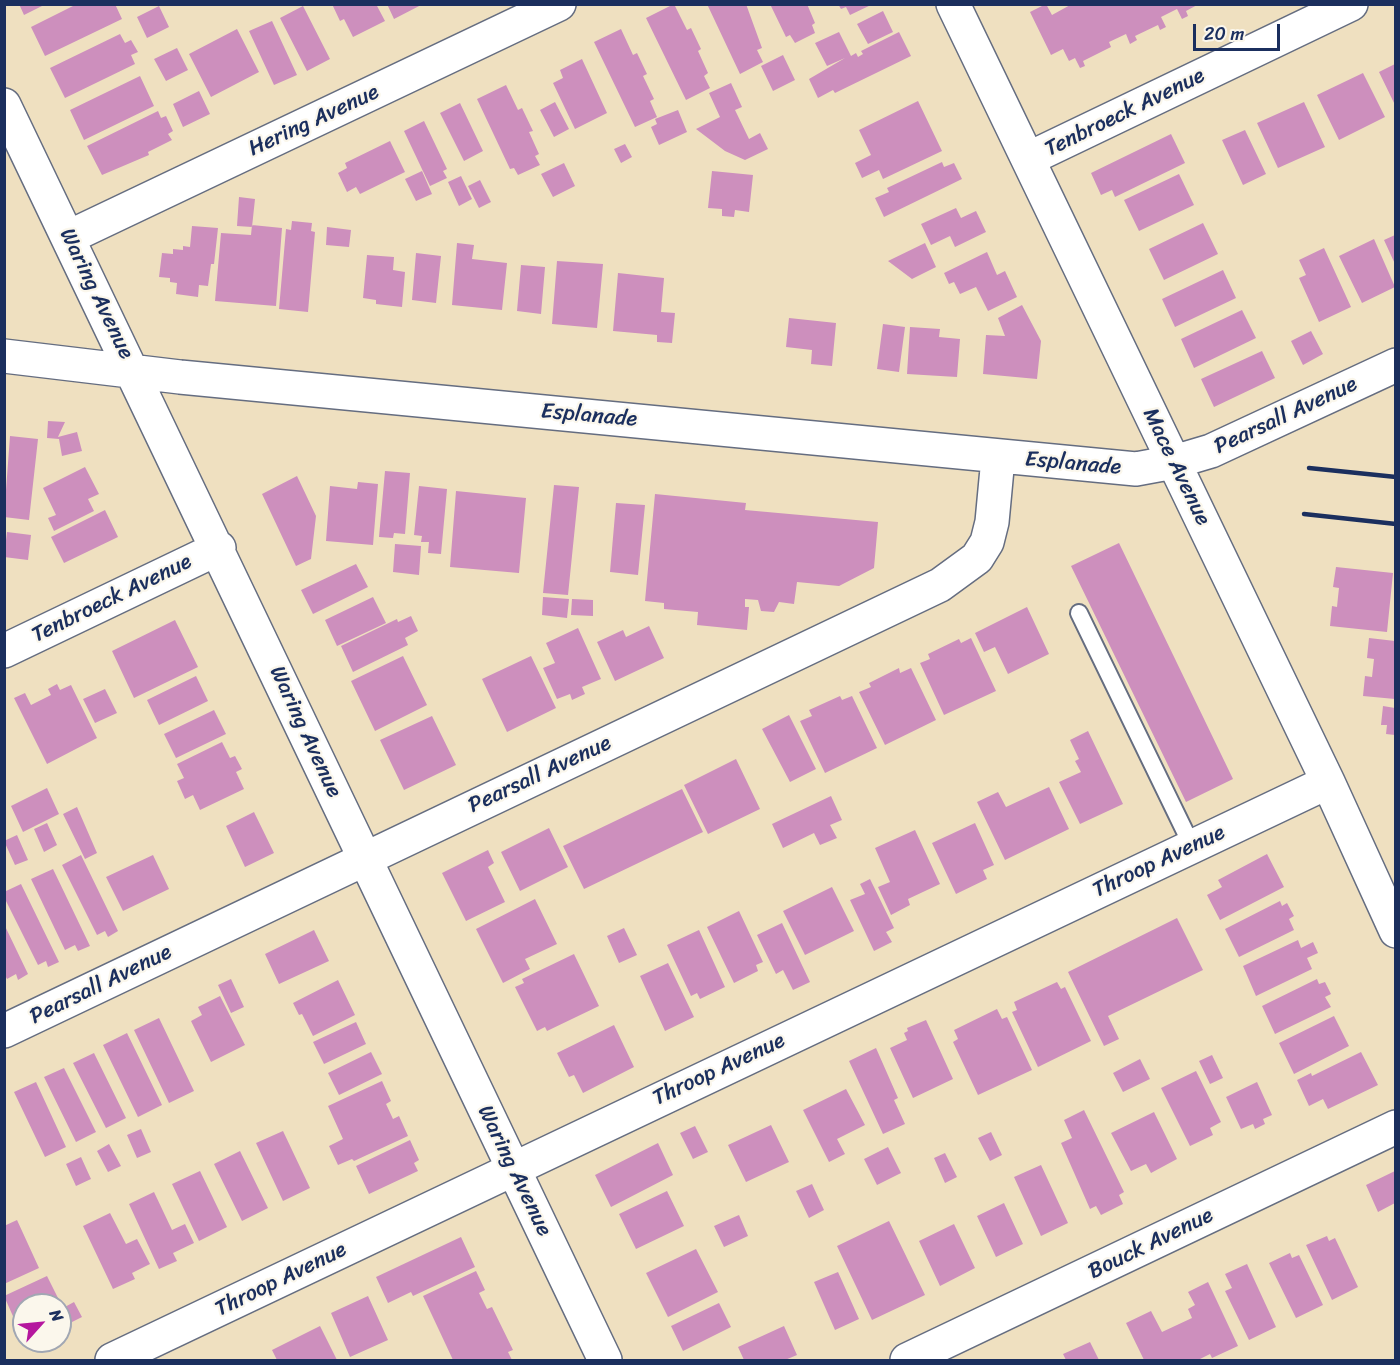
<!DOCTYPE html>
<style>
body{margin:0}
#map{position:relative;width:1400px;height:1365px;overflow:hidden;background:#efe0c0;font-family:Sriracha,sans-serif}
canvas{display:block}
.frame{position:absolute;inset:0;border:6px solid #1b2f5e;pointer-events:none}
.north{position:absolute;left:12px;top:1293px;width:60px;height:60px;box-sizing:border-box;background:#fbf7ec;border:2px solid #a1a7b3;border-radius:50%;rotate:63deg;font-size:16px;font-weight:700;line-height:24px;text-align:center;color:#1b2f5e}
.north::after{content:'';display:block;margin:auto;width:21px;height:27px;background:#b5179e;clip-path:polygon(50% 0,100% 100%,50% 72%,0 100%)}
.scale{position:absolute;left:1193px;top:24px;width:87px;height:27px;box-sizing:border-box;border:3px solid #1b2f5e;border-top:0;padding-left:8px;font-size:18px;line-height:21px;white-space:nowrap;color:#1b2f5e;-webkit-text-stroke:4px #fbf7ec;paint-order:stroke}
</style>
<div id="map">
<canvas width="1400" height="1365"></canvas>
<div class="frame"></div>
<div class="north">N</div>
<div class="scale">20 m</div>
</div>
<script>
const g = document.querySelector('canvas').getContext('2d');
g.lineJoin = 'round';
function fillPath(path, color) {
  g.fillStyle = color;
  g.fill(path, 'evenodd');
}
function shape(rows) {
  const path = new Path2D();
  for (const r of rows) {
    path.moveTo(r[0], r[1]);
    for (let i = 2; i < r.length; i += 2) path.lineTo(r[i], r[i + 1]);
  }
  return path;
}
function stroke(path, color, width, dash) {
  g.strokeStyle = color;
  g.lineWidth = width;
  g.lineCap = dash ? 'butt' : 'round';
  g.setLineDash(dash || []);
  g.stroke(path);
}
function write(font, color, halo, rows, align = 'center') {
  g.font = font + ' Sriracha,sans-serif';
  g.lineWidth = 4.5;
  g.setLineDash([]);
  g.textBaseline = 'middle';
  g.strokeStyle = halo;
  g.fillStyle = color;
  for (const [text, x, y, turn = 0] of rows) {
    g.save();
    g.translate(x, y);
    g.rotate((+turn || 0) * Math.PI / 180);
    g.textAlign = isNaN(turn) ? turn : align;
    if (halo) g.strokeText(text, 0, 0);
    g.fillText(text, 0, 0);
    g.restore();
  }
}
const building = shape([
 [19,4,46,4,24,15],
 [77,4,115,4,122,19,45,56,31,27],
 [332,4,376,4,385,21,353,37,344,19,340,21],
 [387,4,423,4,394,19],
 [674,4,687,30,691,28,701,49,698,51,708,73,704,76,710,88,686,100,646,18],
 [707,4,746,4,762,48,757,50,763,62,740,74],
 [770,4,807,4,815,23,812,25,815,33,795,43,790,35,786,37],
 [838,4,873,4,850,15,846,7,841,9],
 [1046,4,1052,15,1072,4,1199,4,1186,11,1188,16,1182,19,1177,9,1161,17,1166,27,1160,30,1158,25,1135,36,1137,40,1130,44,1126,34,1109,42,1111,47,1083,61,1085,66,1080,68,1075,58,1069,61,1063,49,1051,55,1030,12],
 [159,6,169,27,147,38,137,17],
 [303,6,330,59,307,71,280,18],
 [883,11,893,32,868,44,857,24],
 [272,21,297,75,274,85,249,31],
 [237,29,259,72,211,97,189,54],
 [621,29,633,55,637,53,647,74,643,76,654,99,650,101,657,117,635,127,594,42],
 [839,32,851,56,856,53,858,57,863,54,861,51,899,32,911,56,835,93,833,90,818,98,809,79,845,58,827,66,815,43],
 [120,34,125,43,131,40,138,52,131,55,135,64,65,98,50,68],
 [177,48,188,70,166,81,154,59],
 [783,55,795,80,773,91,761,66],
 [582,59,607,113,575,129,553,83,563,78,560,70],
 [1395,64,1395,105,1379,72],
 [1363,73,1385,117,1339,140,1317,95],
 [140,76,154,106,84,140,70,110],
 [731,83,742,107,735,110,749,139,760,133,768,149,745,160,725,151,696,129,720,117,709,93],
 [506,85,518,110,522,108,533,131,529,132,539,154,535,156,540,165,518,175,514,168,510,169,477,99],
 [199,91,210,114,183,127,173,104],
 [918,101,942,151,883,179,879,170,862,178,855,163,871,155,859,130],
 [555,102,569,129,554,137,540,110],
 [1304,102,1325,147,1278,168,1257,123],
 [460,103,483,151,464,161,440,113],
 [678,110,687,132,659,145,651,127,657,124,655,119],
 [158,111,161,118,166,116,173,131,168,134,172,140,148,152,149,155,102,175,87,146],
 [424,121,447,169,443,171,447,178,430,186,404,131],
 [1245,130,1266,174,1243,185,1222,140],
 [1171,134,1185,163,1115,197,1112,190,1101,195,1091,173],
 [390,141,405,172,360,194,356,187,347,192,338,173,347,168,345,163],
 [625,144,632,157,621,163,614,149],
 [942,162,944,167,954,163,962,179,884,217,875,198,889,192,887,188],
 [564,163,575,186,553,197,541,174],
 [422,171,432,194,416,201,405,179],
 [712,171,753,175,749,212,735,210,734,217,722,216,722,209,708,208],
 [1179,174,1194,205,1139,231,1124,200],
 [461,176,472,199,459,206,448,182],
 [480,180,491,202,479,208,468,186],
 [239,197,255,199,252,227,237,226],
 [956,208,961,218,976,211,986,232,955,247,950,236,931,245,921,224],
 [292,221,312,223,311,231,315,232,308,312,279,309,286,229,291,230],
 [1203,223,1218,254,1164,280,1149,249],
 [252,225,282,228,276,306,215,301,221,233,251,235],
 [192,226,218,228,214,264,211,264,208,286,199,285,198,297,176,294,177,283,170,282,170,278,159,277,162,253,173,254,173,249,183,250,183,246,190,247],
 [327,227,351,230,349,247,326,245],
 [1395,235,1395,264,1384,240],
 [1374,239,1395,287,1362,303,1339,256],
 [457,243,474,245,472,259,507,263,502,310,452,305],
 [925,243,936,267,912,279,888,261],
 [1324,248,1351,307,1319,322,1299,278,1306,275,1299,260],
 [987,252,997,275,1005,271,1017,297,988,311,976,287,960,294,954,282,949,284,944,273],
 [416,253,441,256,436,303,412,300],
 [367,255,394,257,393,270,405,272,402,307,376,304,376,300,363,298],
 [557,261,603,264,597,328,552,324],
 [521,265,545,267,541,314,517,311],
 [1223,270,1236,298,1175,327,1162,299],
 [618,273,664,278,661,312,675,313,672,343,657,342,657,335,613,331],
 [1022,305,1041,341,1037,379,983,374,986,335,1005,336,998,318],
 [1242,310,1256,338,1194,368,1181,339],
 [789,318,836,323,832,366,811,364,812,350,786,347],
 [883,324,905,327,899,372,877,369],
 [910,327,940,329,939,337,960,339,957,377,907,374],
 [1311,331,1323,354,1303,365,1291,341],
 [1262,351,1275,378,1214,407,1201,379],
 [48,421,65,422,58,437,77,432,82,451,62,456,59,439,47,438],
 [10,436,38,439,29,520,4,517],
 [85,467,99,494,88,499,94,511,54,531,48,518,56,515,43,488],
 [385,471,410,473,405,534,394,533,393,538,379,537],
 [297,476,316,516,311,559,296,566,262,494],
 [358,482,378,484,373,545,326,541,330,486,357,489],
 [554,485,579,487,568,595,543,593],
 [419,486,447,489,441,554,428,553,429,542,421,542,422,536,414,535],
 [456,491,526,498,519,573,450,567],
 [655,494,746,503,745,510,878,522,874,568,839,586,797,582,794,604,779,602,774,612,761,611,758,600,745,599,745,607,749,607,747,630,697,625,698,612,664,609,664,603,645,601],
 [616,503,645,505,638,575,610,572],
 [105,510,118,537,64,563,51,537],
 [7,532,31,535,28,560,4,557],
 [1119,543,1233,779,1186,802,1071,566],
 [395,544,421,546,419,575,393,572],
 [356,564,368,587,313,614,301,590],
 [1336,567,1393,573,1387,632,1330,626,1332,606,1337,607,1338,597,1339,588,1333,587],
 [373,597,386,623,337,646,325,620],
 [543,597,569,599,567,618,542,615],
 [572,599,593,600,593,616,571,615],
 [1027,607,1049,654,1008,674,995,647,984,652,975,633],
 [411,616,418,631,405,638,408,645,353,672,341,646,397,619,398,622],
 [175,620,198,667,134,698,112,651],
 [649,626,664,658,615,681,597,642,623,630,626,637],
 [578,628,601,679,582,687,585,694,572,700,570,694,557,699,543,668,555,663,546,643],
 [971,638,996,691,944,715,920,663,930,659,928,654,959,639,961,643],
 [1369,638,1395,641,1395,699,1363,696,1365,676,1372,677,1374,659,1367,658],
 [403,656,427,705,375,731,351,681],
 [531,656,556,708,507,732,482,679],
 [899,668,900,673,911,668,936,720,885,745,859,692,871,687,869,683],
 [196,676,208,701,159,725,147,700],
 [57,684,60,690,71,685,97,738,47,764,14,698,25,693,31,705,51,695,48,689],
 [105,689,117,713,95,723,83,699],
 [840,696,842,700,852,696,877,748,825,773,800,721,812,716,809,710],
 [1383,706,1395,708,1395,735,1386,734,1387,725,1381,725],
 [214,710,226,734,176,758,164,734],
 [789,715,816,769,790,782,762,729],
 [432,716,456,765,404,790,380,740],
 [1088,731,1123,804,1080,824,1059,782,1081,772,1075,761,1079,759,1070,740],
 [222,742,230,758,235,756,242,769,236,772,244,789,200,810,193,795,185,799,177,781,184,778,177,764],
 [736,759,760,809,708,834,684,785],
 [1049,787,1069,829,1005,860,977,802,998,792,1006,807],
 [47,788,59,814,23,832,11,806],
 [682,789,703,832,584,889,563,846],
 [831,796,842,820,830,825,837,838,820,845,814,833,783,848,772,824],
 [77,807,97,853,85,859,63,814],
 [254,812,274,853,245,867,226,826],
 [47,823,57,845,44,852,34,829],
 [975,823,994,865,983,870,987,879,956,894,932,843],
 [549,828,568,867,520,891,501,852],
 [915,830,940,884,908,899,910,905,891,915,878,887,890,882,875,848],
 [17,835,28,860,15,865,4,841],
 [488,850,494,863,488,867,505,902,466,921,442,873],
 [1267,854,1284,887,1220,920,1207,895,1222,887,1218,880],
 [81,855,118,931,108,937,105,931,97,935,62,865],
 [153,855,169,889,123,911,106,877],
 [53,869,90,946,78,951,75,945,65,950,31,879],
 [870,879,894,928,886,932,892,942,874,951,850,900,865,894,860,884],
 [21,884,59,962,48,967,46,961,38,965,4,897,4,892],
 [832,887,854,931,805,955,783,911],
 [535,899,557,944,525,959,530,969,503,983,476,929],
 [1280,901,1282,906,1287,903,1294,916,1289,919,1294,930,1239,957,1225,929],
 [739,911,763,962,756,965,758,971,734,983,707,927],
 [1177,918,1203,970,1108,1016,1119,1039,1104,1046,1068,972],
 [782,923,810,982,793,990,783,970,776,974,757,935],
 [4,924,28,974,18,980,16,974,7,979,4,973],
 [624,928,637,955,619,963,607,936],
 [314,930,329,961,279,984,265,954],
 [699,930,725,987,700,999,697,993,691,996,667,945],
 [1298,940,1301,948,1313,942,1318,953,1307,958,1312,969,1256,996,1243,966],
 [574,954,599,1006,547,1031,545,1027,537,1031,515,987,524,983,522,979],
 [668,963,694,1017,665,1031,640,976],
 [231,979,244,1007,231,1013,218,985],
 [1317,979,1319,984,1325,982,1331,994,1325,997,1331,1007,1275,1034,1262,1006],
 [338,980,355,1015,313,1036,302,1014,299,1015,293,1003],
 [1057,982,1061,989,1065,987,1091,1041,1038,1067,1012,1012,1017,1010,1014,1002],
 [220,996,245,1045,211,1062,191,1021,202,1015,198,1007],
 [997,1009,1002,1019,1007,1017,1032,1070,978,1095,953,1042,958,1039,954,1030],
 [1334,1016,1349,1046,1294,1074,1279,1043],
 [159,1018,194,1091,169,1103,134,1030],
 [926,1020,953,1079,913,1098,890,1048,907,1040,904,1033,908,1031,907,1028],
 [356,1022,366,1044,324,1064,313,1042],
 [614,1025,634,1067,583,1093,574,1075,569,1077,557,1053],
 [127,1033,162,1105,138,1117,103,1045],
 [876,1048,898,1098,894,1100,905,1124,883,1134,849,1061],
 [371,1052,382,1074,339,1095,328,1073],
 [1361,1052,1378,1085,1328,1109,1323,1099,1309,1106,1297,1080,1311,1073,1312,1076],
 [94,1053,126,1118,106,1128,73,1063],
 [1212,1055,1223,1078,1210,1084,1199,1061],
 [1140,1059,1150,1079,1123,1092,1113,1073],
 [64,1068,96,1132,76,1142,44,1077],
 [1196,1071,1221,1122,1210,1128,1213,1135,1190,1146,1161,1088],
 [382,1081,391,1101,386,1104,393,1119,399,1116,408,1136,354,1161,352,1159,338,1165,329,1146,343,1139,328,1106],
 [36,1082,66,1147,45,1157,14,1092],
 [1257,1082,1272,1115,1263,1119,1265,1124,1255,1129,1253,1124,1241,1129,1226,1097],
 [846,1089,865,1125,837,1139,845,1154,829,1162,803,1110],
 [1084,1110,1124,1192,1119,1195,1123,1204,1101,1215,1096,1206,1090,1209,1061,1143,1072,1138,1064,1120],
 [1154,1112,1177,1159,1151,1173,1146,1164,1131,1171,1111,1133],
 [771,1125,789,1162,746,1182,728,1145],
 [695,1126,708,1152,693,1159,680,1133],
 [141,1129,151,1152,137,1158,127,1135],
 [283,1131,310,1188,283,1201,256,1143],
 [991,1132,1002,1155,990,1161,978,1138],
 [410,1140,419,1160,414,1163,418,1171,369,1194,356,1166],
 [658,1143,673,1175,611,1207,595,1175],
 [109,1144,121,1166,108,1172,97,1151],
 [888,1147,901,1173,877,1185,864,1159],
 [240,1151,268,1208,242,1221,214,1164],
 [945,1153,957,1177,945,1183,934,1158],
 [81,1157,91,1179,76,1186,66,1164],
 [1041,1165,1068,1223,1041,1236,1014,1177],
 [200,1171,227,1227,199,1241,172,1184],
 [1395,1171,1395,1203,1378,1212,1366,1185],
 [812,1184,824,1210,809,1218,796,1191],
 [667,1191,684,1226,636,1249,619,1214],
 [154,1192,172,1230,185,1224,194,1243,173,1253,177,1261,159,1269,129,1204],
 [1004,1203,1023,1244,996,1257,977,1216],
 [110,1213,126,1244,137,1239,150,1264,132,1273,135,1279,113,1289,83,1226],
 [739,1215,748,1236,724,1247,714,1226],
 [17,1220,39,1268,4,1284,4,1226],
 [889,1221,925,1295,872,1320,837,1246],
 [954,1224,975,1268,940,1286,919,1241],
 [1327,1236,1329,1241,1335,1238,1358,1287,1332,1300,1306,1245],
 [461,1237,475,1267,413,1296,411,1292,388,1303,376,1277],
 [696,1249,718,1292,668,1317,646,1273],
 [1290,1253,1292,1258,1299,1255,1323,1305,1296,1318,1269,1263],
 [1247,1264,1276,1327,1249,1340,1225,1291,1232,1288,1225,1274],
 [476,1271,485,1290,479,1293,487,1309,492,1307,513,1350,508,1352,512,1360,453,1360,423,1296],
 [838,1272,859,1319,835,1330,814,1282],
 [47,1276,63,1308,74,1302,82,1317,60,1328,60,1305,24,1305,24,1341,4,1296],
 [1208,1282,1238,1346,1212,1358,1210,1354,1198,1360,1144,1360,1126,1323,1151,1311,1162,1332,1192,1318,1188,1309,1195,1305,1188,1292],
 [368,1296,388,1340,350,1357,331,1313],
 [719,1303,731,1327,683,1351,671,1326],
 [320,1326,337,1360,277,1360,272,1350],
 [784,1326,797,1355,785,1360,744,1360,738,1347],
 [1090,1342,1099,1360,1066,1360,1063,1354]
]);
const lane = shape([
 [1079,613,1192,846]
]);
const street = shape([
 [953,4,1328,782,1396,931],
 [4,105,605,1360],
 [1028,159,1351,4],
 [69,237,559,4],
 [4,356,180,377,1136,469,1174,462,1211,451,1396,365],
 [4,651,219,548],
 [4,1031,940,585,977,558,987,542,992,522,998,458],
 [112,1360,1328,782],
 [907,1360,1396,1127]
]);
const rail = shape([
 [1309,468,1396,477],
 [1304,514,1396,524]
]);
const streetNames = [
 ["Tenbroeck Avenue",1125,113,-26],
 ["Hering Avenue",314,121,-25],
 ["Waring Avenue",96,294,64],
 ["Esplanade",589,416,5],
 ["Pearsall Avenue",1286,416,-25],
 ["Esplanade",1073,464,5],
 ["Mace Avenue",1176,467,64],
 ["Tenbroeck Avenue",112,599,-26],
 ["Waring Avenue",305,732,65],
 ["Pearsall Avenue",540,775,-25],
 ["Throop Avenue",1159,862,-25],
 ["Pearsall Avenue",101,985,-26],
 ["Throop Avenue",719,1070,-25],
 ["Waring Avenue",514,1171,64],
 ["Bouck Avenue",1151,1244,-26],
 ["Throop Avenue",281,1280,-26]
];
fillPath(building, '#cd8fbd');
stroke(lane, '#656d80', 20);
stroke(street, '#656d80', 36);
stroke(lane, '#fff', 16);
stroke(street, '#fff', 33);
stroke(rail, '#1b2f5e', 4.5);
write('22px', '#1b2f5e', '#fbf7ec', streetNames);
</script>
